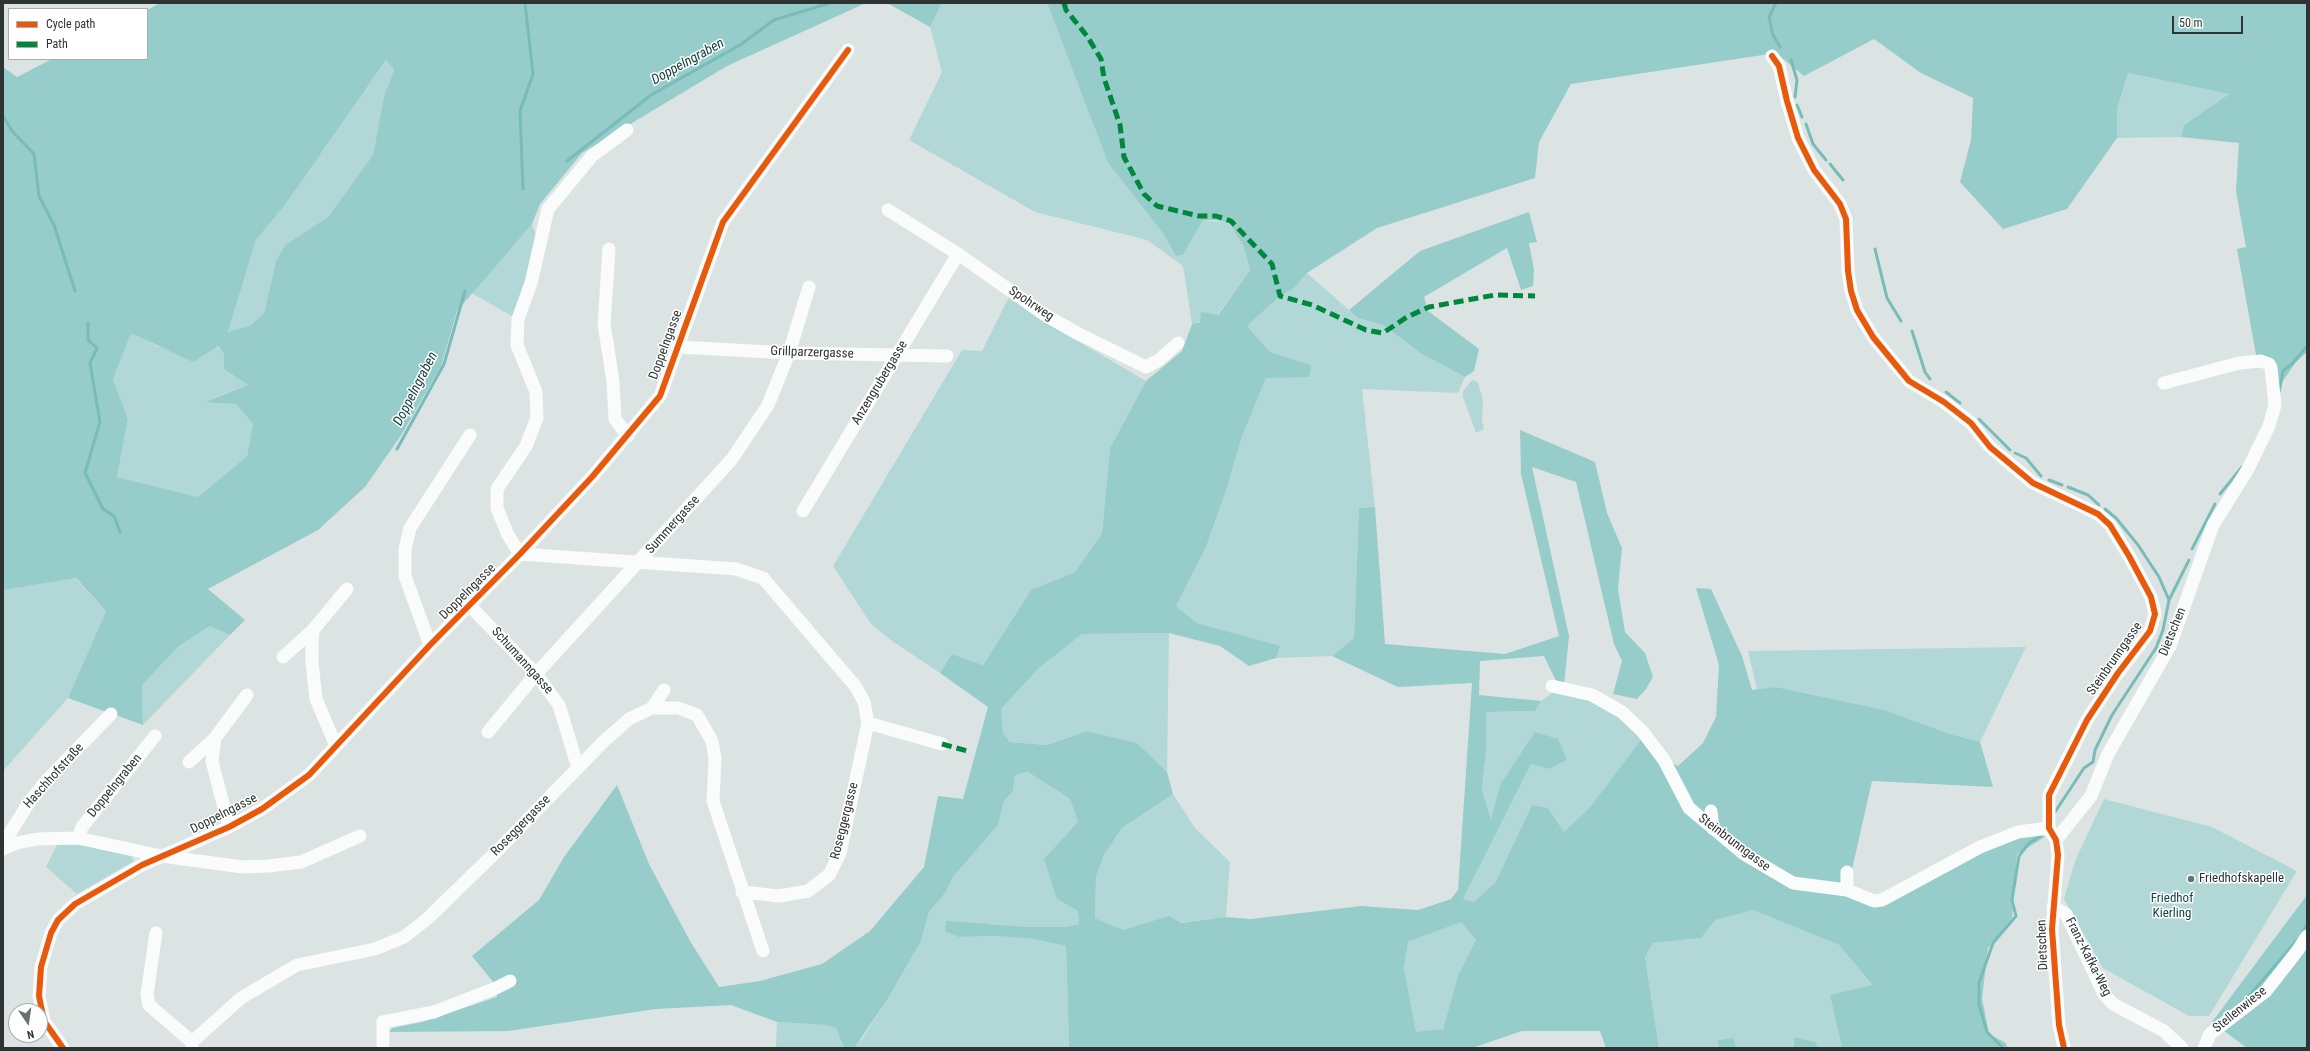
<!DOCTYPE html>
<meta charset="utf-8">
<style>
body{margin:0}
#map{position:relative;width:2310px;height:1051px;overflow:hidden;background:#dce4e3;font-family:"Roboto Condensed",sans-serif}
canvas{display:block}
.frame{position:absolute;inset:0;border:4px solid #2e3333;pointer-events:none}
.legend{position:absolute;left:8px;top:8px;width:140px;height:52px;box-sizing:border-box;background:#fff;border:1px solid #abadad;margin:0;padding:5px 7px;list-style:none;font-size:12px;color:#2e3333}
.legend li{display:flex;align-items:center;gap:8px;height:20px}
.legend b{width:20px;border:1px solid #abadad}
.north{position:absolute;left:8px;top:1003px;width:40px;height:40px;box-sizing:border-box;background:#fff;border:1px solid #abadad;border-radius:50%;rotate:167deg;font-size:11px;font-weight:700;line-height:16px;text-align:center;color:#2e3333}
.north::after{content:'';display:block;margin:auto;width:14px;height:18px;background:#6b7171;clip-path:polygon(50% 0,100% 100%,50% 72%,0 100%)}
.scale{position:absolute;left:2172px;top:16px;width:71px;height:18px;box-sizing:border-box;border:2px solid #2e3333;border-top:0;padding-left:5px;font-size:12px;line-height:14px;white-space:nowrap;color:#2e3333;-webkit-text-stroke:3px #fff;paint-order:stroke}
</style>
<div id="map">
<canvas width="2310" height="1051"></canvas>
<div class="frame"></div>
<ul class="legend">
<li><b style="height:5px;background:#e8590c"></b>Cycle path</li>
<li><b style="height:5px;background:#00873e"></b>Path</li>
</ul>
<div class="north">N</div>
<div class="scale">50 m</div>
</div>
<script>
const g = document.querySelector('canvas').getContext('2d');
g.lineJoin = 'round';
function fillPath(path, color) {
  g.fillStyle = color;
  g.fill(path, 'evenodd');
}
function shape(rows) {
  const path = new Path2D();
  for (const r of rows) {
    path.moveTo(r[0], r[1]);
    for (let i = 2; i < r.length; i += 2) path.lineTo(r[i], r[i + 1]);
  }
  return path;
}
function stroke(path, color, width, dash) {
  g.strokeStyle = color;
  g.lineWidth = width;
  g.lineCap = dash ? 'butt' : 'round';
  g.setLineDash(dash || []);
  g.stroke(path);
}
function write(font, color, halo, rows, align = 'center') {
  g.font = font + ' "Roboto Condensed",sans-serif';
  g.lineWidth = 3;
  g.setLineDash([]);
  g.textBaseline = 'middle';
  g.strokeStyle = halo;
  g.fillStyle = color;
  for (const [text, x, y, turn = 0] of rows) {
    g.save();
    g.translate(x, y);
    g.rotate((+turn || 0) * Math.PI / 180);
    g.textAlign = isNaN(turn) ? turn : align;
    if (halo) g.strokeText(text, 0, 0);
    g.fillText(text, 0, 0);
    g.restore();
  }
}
const green = shape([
 [942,3,1047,3,1108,163,1162,232,1176,256,1183,255,1203,220,1229,223,1243,245,1250,270,1217,315,1192,324,1183,266,1147,240,1035,212,909,140,942,72,930,27],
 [386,60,394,70,384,96,373,155,328,217,285,245,276,261,264,313,251,325,228,332,256,240,285,205],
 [2128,73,2229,94,2184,125,2181,137,2117,138,2117,109],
 [532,224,538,243,529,280,512,316,471,293],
 [1307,273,1358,318,1383,325,1422,354,1465,377,1458,393,1362,389,1375,507,1359,508,1354,638,1332,656,1276,658,1279,646,1197,623,1176,606,1206,547,1227,488,1241,439,1266,378,1311,365,1270,352,1247,326,1280,296,1293,289],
 [1009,297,1052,326,1146,381,1110,448,1102,533,1075,572,1031,590,983,665,952,654,940,673,892,641,871,624,833,566,962,350,982,351],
 [131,332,159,347,217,346,224,354,224,369,248,385,206,401,236,404,253,424,247,456,198,497,117,477,128,419,113,379],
 [1472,380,1478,382,1483,401,1482,420,1484,429,1476,433,1463,397,1463,391],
 [75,578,106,611,68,698,3,771,3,590],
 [210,626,230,635,143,725,142,685,179,646],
 [1169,633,1167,772,1137,743,1087,731,1047,745,1010,742,1003,733,1001,709,1038,669,1082,634],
 [2026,647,1980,742,1950,734,1885,710,1776,687,1757,690,1748,651],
 [1556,690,1589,698,1613,712,1643,737,1591,806,1564,832,1548,808,1532,805,1495,883,1474,903,1463,899,1531,764,1549,769,1558,739,1500,785,1491,819,1482,790,1486,751,1486,712,1535,711,1541,701],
 [1028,772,1070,799,1078,822,1057,899,1078,911,1079,924,1066,927,1028,927,989,924,959,937,996,936,1033,939,1066,946,1069,1048,851,1048,855,1047,864,1036,887,1000,921,941,929,912,945,893,953,877,998,825,1004,801,1013,791,1015,775],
 [1173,794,1195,828,1230,862,1226,917,1123,930,1095,918,1096,877,1104,855,1122,828],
 [2104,799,2212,827,2297,871,2209,1016,2189,1016,2103,968,2064,899,2075,861],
 [58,843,75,844,131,855,134,861,77,894,46,867],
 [1753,910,1839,945,1872,986,1830,995,1842,1048,1818,1048,1816,1042,1794,1037,1794,1048,1736,1048,1734,1038,1717,1040,1719,1048,1659,1048,1645,957,1653,943,1701,938,1715,919],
 [1461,922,1476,940,1458,976,1443,1029,1416,1033,1404,968,1408,942],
 [777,1022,825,1025,836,1028,844,1048,776,1048]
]);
const forest = shape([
 [160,3,866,3,727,66,582,153,540,204,532,224,457,311,441,366,402,434,365,487,318,530,208,589,245,620,230,635,210,626,179,646,142,685,143,725,68,698,106,611,76,578,3,590,3,67,17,77,52,59,147,59,147,10],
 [386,60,394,70,384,96,373,155,328,217,285,245,276,261,264,313,251,325,228,332,256,240,285,205],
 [131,333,193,362,218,346,224,354,224,369,248,385,205,402,236,404,253,424,247,456,198,497,117,477,128,419,113,379],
 [887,3,942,3,930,27],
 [1047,3,2307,3,2307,352,2296,362,2278,388,2256,355,2237,249,2246,247,2236,191,2239,143,2181,137,2184,125,2229,94,2128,73,2117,109,2117,138,2067,209,2003,229,1960,182,1971,140,1973,98,1921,73,1874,39,1804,76,1776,53,1571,84,1539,142,1535,178,1377,228,1307,273,1293,289,1280,296,1247,326,1270,352,1311,365,1309,377,1266,378,1241,439,1227,488,1206,547,1176,606,1197,623,1280,646,1276,658,1249,666,1220,646,1169,633,1082,634,1038,669,1001,709,1003,733,1010,742,1047,745,1087,731,1137,743,1167,772,1173,794,1122,828,1104,855,1096,877,1095,918,1123,930,1169,916,1181,923,1226,917,1251,919,1361,906,1418,910,1451,899,1458,890,1472,683,1398,687,1332,656,1354,638,1359,508,1375,507,1385,644,1505,654,1559,636,1521,474,1520,430,1595,462,1607,513,1622,548,1618,589,1625,632,1645,653,1653,677,1646,689,1637,699,1613,694,1622,661,1614,644,1576,482,1532,467,1569,636,1564,685,1557,683,1544,656,1480,661,1479,695,1541,701,1535,711,1486,712,1486,751,1482,790,1491,819,1500,785,1535,732,1558,739,1567,760,1549,769,1531,764,1463,899,1474,902,1495,883,1532,805,1548,808,1564,832,1591,806,1643,737,1666,760,1678,766,1703,743,1716,717,1719,665,1696,588,1711,589,1742,656,1752,690,1776,687,1885,710,1950,734,1980,742,1993,787,1872,781,1848,887,1886,904,1980,849,2034,832,2045,837,2017,854,2012,918,1988,948,1982,998,1989,1034,2006,1043,2007,1048,1842,1048,1830,995,1872,985,1839,945,1753,910,1715,920,1701,938,1653,943,1645,957,1659,1048,1606,1048,1600,1031,1522,1031,1472,1048,1069,1048,1066,946,1033,939,996,936,959,937,945,931,946,921,1028,927,1066,927,1079,924,1078,911,1057,899,1044,859,1078,822,1070,799,1028,772,1015,775,1013,791,1004,801,998,825,953,877,945,893,929,912,921,941,887,1000,855,1047,844,1048,836,1028,825,1025,777,1022,731,1005,656,1009,508,1031,389,1032,392,1028,422,1022,497,997,494,983,472,956,539,900,564,857,617,785,649,864,690,941,719,987,760,981,822,964,870,931,924,867,938,796,963,799,988,707,940,673,952,654,983,665,1031,590,1075,572,1102,533,1110,448,1146,381,1182,351,1192,324,1200,322,1201,312,1218,315,1250,270,1243,245,1229,223,1215,220,1203,220,1183,255,1176,256,1162,232,1108,163],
 [1461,922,1476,940,1458,976,1443,1029,1416,1032,1404,968,1408,942],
 [1529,212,1537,242,1529,243,1534,270,1533,286,1521,290,1507,248,1424,297,1428,311,1479,349,1474,371,1465,377,1422,354,1383,325,1358,318,1349,310,1420,251],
 [2307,895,2307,1047,2247,1048,2212,1022],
 [1794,1037,1816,1042,1818,1048,1794,1048],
 [1734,1038,1736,1048,1719,1048,1717,1040]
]);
const stream = shape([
 [1776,3,1769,17,1773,35,1780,47],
 [1791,60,1797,80,1795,97],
 [1797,105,1802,117],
 [3,116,12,131,34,154,39,196,54,225,75,291],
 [1806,124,1813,144,1826,160],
 [567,161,651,95,740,45,774,20,830,3],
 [1830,164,1843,180],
 [523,189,520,111,533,74,525,3],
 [1875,249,1887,298,1901,321],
 [88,323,88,340,97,348,90,363,100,422,85,473,103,509,114,516,120,532],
 [1912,331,1925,372,1930,379],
 [1946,392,1960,403],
 [2279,392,2283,371,2292,364,2307,346],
 [1979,419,2010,450],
 [397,449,444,364,465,291],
 [2015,453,2026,458,2041,476],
 [2049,480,2062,485],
 [2068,487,2088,495,2099,505],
 [2220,494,2242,467],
 [2192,549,2215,504],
 [2169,600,2189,560],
 [2055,812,2084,768,2093,762,2095,750,2112,715,2156,648,2163,630,2169,600,2159,577,2138,545,2116,518,2105,509],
 [2302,933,2307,925],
 [2249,996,2297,940],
 [2003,1048,1987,1032,1979,1005,1979,983,1993,943,2016,916,2012,900,2019,856,2029,843,2042,835]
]);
const minor = shape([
 [1772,56,1779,66,1787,101,1798,138,1814,170,1840,204,1846,219,1848,271,1851,291,1857,310,1873,337,1909,381,1944,402,1971,423,1990,447,2033,483,2098,514,2110,525,2129,556,2151,597,2155,614,2150,631,2118,673,2087,720,2049,795,2049,828,2056,840,2058,855,2052,929,2059,1025,2064,1048],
 [627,130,592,156,548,209,531,283,518,319,517,345,536,392,537,418,526,446,497,489,497,508,508,535,520,554,736,569,763,578,856,687,864,702,868,723,840,853,829,875,808,891,779,896,742,892],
 [888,210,958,254,1045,315,1077,333,1146,367,1159,360,1178,343],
 [609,249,604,324,613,381,615,419,628,436],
 [678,347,789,353,947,356],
 [803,511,958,254],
 [470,606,536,674,559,705,578,768],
 [430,645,405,576,405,549,410,528,470,435],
 [283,657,313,630],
 [1552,686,1592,695,1622,712,1643,732,1664,760,1689,808,1744,854,1793,883,1847,890,1874,901,1882,900,1980,847,2018,832,2049,828],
 [652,708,664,690],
 [868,723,942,744],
 [488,732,536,674,732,459,768,405,789,353,809,287],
 [336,746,316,699,312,663,312,643,313,630,347,589],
 [189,762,215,738],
 [1711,811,1713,829],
 [229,827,212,761,215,738,247,695],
 [78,838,82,827,155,736],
 [2056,840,2091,796,2108,754,2170,646,2213,525,2248,469,2269,426,2275,405,2271,368,2269,364,2261,361,2239,363,2164,383],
 [3,844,28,804,45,782,111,714],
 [3,849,17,843,37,839,78,838,161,856,243,867,268,866,301,862,360,836],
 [1847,890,1847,872],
 [2053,907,2066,914,2104,994,2113,1004,2164,1031,2182,1048],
 [156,933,147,994,149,1005,192,1042],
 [63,1048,44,1021,39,996,41,967,51,933,58,920,75,904,142,865,229,827,262,809,309,775,430,645,520,554,592,477,660,396,723,222,848,50],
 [192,1048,192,1042,241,998,297,965,375,949,404,937,427,919,496,852,603,742,629,719,652,708,678,708,697,715,712,741,715,759,713,801,763,951],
 [383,1048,383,1022,434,1012,496,988,510,981],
 [2204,1048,2210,1034,2266,991,2298,950,2307,936]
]);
const quiet = shape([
 [1064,3,1066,10,1087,36,1101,59,1104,78,1120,125,1124,157,1144,194,1157,206,1199,216,1216,216,1231,221,1272,264,1280,296,1312,305,1366,330,1383,333,1407,317,1429,307,1495,295,1535,296],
 [942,744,971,752]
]);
const cycleway = shape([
 [1772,56,1779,66,1787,101,1798,138,1814,170,1840,204,1846,219,1848,271,1851,291,1857,310,1873,337,1909,381,1944,402,1971,423,1990,447,2033,483,2098,514,2110,525,2129,556,2151,597,2155,614,2150,631,2118,673,2087,720,2049,795,2049,828,2056,840,2058,855,2052,929,2059,1025,2064,1048],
 [63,1048,44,1021,39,996,41,967,51,933,58,920,75,904,142,865,229,827,262,809,309,775,430,645,520,554,592,477,660,396,723,222,848,50]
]);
const markers = [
 [2191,879,4,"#6b7171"]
];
const streetNames = [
 ["Spohrweg",1031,304,34],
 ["Doppelngasse",666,345,-70],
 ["Grillparzergasse",812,353,2],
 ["Anzengrubergasse",880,383,-59],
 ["Summergasse",673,525,-48],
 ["Doppelngasse",468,592,-45],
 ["Dietschen",2173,632,-68],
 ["Steinbrunngasse",2115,659,-55],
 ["Schumanngasse",522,661,48],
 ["Haschhofstraße",54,776,-48],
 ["Doppelngraben",115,786,-51],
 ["Doppelngasse",224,814,-27],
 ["Roseggergasse",845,821,-76],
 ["Roseggergasse",521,826,-46],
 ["Steinbrunngasse",1734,843,37],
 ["Dietschen",2043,945,-92],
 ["Franz-Kafka-Weg",2088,957,63],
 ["Stellenwiese",2240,1010,-39]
];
const poiNames = [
 ["Friedhofskapelle",2199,879]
];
const parkNames = [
 ["Friedhof",2172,899],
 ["Kierling",2172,914]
];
const waterNames = [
 ["Doppelngraben",688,62,-29],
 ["Doppelngraben",416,389,-63]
];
fillPath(green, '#b1d8d6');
fillPath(forest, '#96ccca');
stroke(stream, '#78bcb9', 3);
stroke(minor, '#fafbfb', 13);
stroke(quiet, '#00873e', 5, [10, 5]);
stroke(cycleway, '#e8590c', 6);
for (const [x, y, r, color] of markers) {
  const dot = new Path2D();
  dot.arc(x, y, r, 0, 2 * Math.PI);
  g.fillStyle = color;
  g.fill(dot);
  stroke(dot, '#fff', 1.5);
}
write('13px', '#2e3333', '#fff', streetNames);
write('13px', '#2e3333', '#fff', poiNames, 'left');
write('13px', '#164240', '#fff', parkNames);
write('italic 14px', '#14403e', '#fff', waterNames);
</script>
